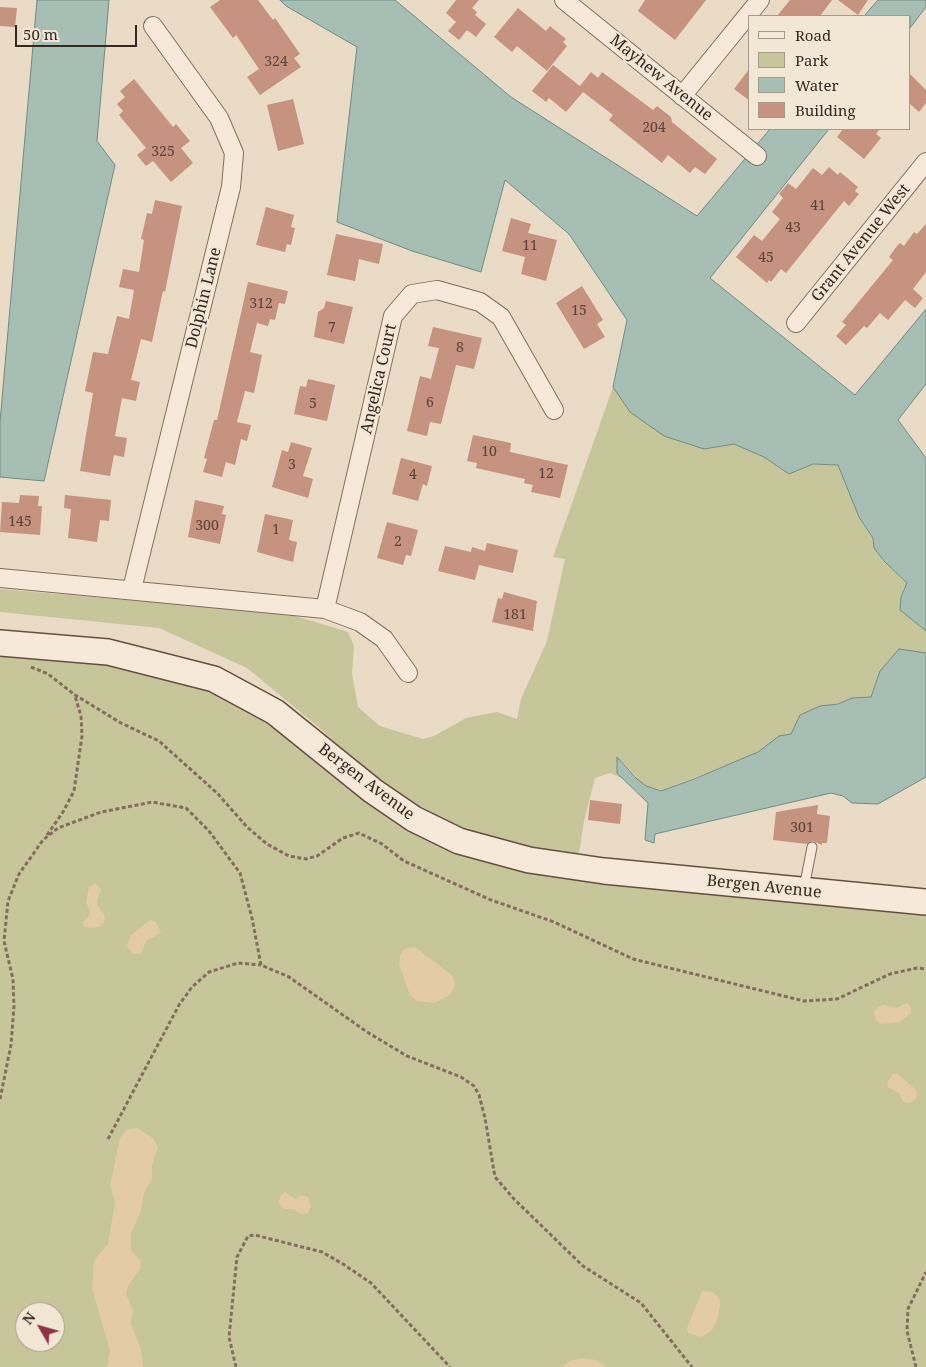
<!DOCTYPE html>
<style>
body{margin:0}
#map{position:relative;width:926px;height:1367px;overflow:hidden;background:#eadbc7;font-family:"Noto Serif",serif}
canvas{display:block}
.legend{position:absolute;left:748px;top:15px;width:162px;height:115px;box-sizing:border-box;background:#f2e6d5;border:1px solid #a69a8d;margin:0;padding:6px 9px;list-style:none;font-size:15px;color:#352820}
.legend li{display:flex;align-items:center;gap:10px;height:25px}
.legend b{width:25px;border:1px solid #a69a8d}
.north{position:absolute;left:15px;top:1302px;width:50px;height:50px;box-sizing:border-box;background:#f2e6d5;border:1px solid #a69a8d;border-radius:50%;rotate:308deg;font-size:14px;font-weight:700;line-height:20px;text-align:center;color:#352820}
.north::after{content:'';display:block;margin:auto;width:18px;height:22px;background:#8d3440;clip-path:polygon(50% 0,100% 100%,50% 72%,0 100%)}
.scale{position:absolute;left:15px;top:25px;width:122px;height:22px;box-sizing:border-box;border:2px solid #352820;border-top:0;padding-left:6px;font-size:15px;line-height:18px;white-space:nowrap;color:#352820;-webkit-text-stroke:4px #f2e6d5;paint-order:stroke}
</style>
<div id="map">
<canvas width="926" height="1367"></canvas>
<ul class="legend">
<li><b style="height:6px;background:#f6e9d9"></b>Road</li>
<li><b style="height:14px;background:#c7c69b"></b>Park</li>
<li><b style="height:14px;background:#a7beb4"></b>Water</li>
<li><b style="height:14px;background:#c59380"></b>Building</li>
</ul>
<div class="north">N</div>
<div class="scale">50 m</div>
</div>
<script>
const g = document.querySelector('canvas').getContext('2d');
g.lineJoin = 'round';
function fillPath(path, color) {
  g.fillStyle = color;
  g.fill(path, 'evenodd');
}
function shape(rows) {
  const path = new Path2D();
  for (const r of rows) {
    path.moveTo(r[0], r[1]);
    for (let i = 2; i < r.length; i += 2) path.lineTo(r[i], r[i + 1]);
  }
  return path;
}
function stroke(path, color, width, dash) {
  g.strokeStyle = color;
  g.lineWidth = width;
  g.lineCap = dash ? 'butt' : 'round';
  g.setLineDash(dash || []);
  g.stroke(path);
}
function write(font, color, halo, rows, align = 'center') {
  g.font = font + ' "Noto Serif",serif';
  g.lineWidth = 4.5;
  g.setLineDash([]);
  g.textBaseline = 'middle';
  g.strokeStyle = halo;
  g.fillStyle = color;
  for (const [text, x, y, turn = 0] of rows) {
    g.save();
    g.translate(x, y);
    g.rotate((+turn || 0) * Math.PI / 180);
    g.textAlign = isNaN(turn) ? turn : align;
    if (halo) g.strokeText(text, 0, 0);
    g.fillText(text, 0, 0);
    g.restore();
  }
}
const green = shape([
 [613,387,630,412,704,449,734,444,764,457,789,474,813,464,839,465,859,517,873,538,875,548,885,562,907,583,901,597,926,631,926,653,899,649,880,671,871,697,852,698,840,703,820,706,800,715,791,734,779,736,758,752,727,765,661,791,646,786,637,779,636,776,617,757,617,773,623,779,610,773,595,778,584,821,577,867,926,902,926,1367,0,1367,0,643,214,679,414,819,496,843,444,819,400,795,366,773,322,730,247,668,159,628,0,612,0,589,289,614,348,632,354,646,352,674,358,707,380,726,423,739,434,736,466,718,497,712,517,719,521,699,547,641,565,559,553,557],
 [25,1312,55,1312,55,1342,25,1342]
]);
const sand = shape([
 [96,883,101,890,97,900,98,906,105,916,104,922,99,927,90,928,84,927,83,922,89,916,90,911,86,902,89,887],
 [150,920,156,922,161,933,146,941,141,954,133,954,127,946,131,935],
 [415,947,453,976,455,985,450,995,434,1003,417,1001,410,995,399,965,400,956,404,949],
 [908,1003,911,1008,911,1013,900,1022,880,1024,876,1020,874,1012,878,1007,884,1005,896,1008],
 [893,1074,898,1074,915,1089,918,1094,914,1100,909,1103,903,1102,899,1093,888,1087,887,1082],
 [137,1128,153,1138,158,1147,152,1165,152,1179,144,1193,141,1211,131,1233,131,1250,141,1261,140,1269,128,1286,126,1294,133,1310,131,1324,141,1349,143,1367,107,1367,110,1350,92,1289,94,1260,108,1244,115,1202,110,1186,120,1138,127,1129],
 [285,1192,295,1199,301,1195,308,1197,311,1206,308,1213,300,1214,294,1209,285,1209,279,1204,280,1196],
 [702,1291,713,1292,719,1298,720,1305,717,1321,712,1330,701,1337,688,1333,687,1328],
 [582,1358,596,1360,607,1367,564,1367,564,1365,570,1361]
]);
const water = shape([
 [37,0,109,0,97,141,115,165,44,481,0,477,0,422,37,0],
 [280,0,395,0,511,97,697,216,770,129,829,129,710,278,855,395,926,309,926,384,898,420,926,458,926,631,900,610,901,597,907,583,885,562,874,548,873,538,859,517,838,465,813,464,789,474,764,457,734,444,704,449,664,436,630,412,613,387,627,320,569,234,505,180,481,272,412,251,337,222,357,47,286,6,280,0],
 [878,0,926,0,926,7,910,28,910,16,864,16,878,0],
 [899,649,926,653,926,777,878,804,852,803,843,796,831,793,655,834,654,843,645,840,648,803,617,773,617,757,637,779,646,786,661,791,694,779,758,752,779,736,791,734,800,715,820,706,838,704,852,698,871,697,880,671,899,649]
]);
const building = shape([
 [220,0,258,0,273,20,275,18,300,54,294,58,301,67,260,95,247,77,259,69,236,35,233,38,210,7],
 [456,0,479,0,472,8,477,12,475,15,486,24,476,37,467,30,459,40,448,31,456,22,446,13],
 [645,0,706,0,675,40,638,11],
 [790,0,832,0,820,16,777,16],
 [838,0,868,0,858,15],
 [0,7,17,8,15,27,0,26],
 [518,8,546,31,550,26,566,39,563,42,567,46,547,71,517,46,512,52,494,37],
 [553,65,580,86,591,72,598,78,602,72,653,110,657,106,671,117,672,122,717,159,705,174,695,167,690,173,668,155,662,163,609,120,613,115,583,92,566,112,549,98,546,102,532,91],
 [750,68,750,101,734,89],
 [910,74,926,90,926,103,919,112,910,104],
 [134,79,173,127,176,124,190,141,181,148,193,163,171,182,153,161,146,166,137,155,146,148,119,115,123,111,117,104,125,97,120,91],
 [293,99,304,144,278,151,267,105],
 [843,129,880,129,876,134,881,138,864,159,837,137],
 [829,167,838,175,840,172,858,187,855,191,859,194,849,206,844,201,786,273,781,269,771,282,769,280,767,283,736,257,754,235,762,241,780,219,772,212,783,198,779,194,788,183,796,189,813,168,822,175],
 [155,200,182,206,165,292,163,291,152,342,141,339,131,380,140,382,136,401,122,398,115,436,127,438,124,457,114,455,110,476,80,471,93,393,85,391,93,352,108,354,117,316,129,319,134,290,119,287,123,269,139,272,144,240,141,239,147,213,152,214],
 [266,207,294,215,291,227,295,228,291,245,287,244,285,252,256,245],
 [511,218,531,224,528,233,557,240,546,281,521,274,525,257,502,251],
 [926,224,926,272,913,289,923,298,915,308,905,300,888,320,880,313,867,328,864,326,846,345,836,336,846,325,842,322,893,260,889,257,897,246,900,243,904,246,914,232,917,234],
 [336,234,383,244,379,264,359,259,355,281,327,275],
 [248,282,288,291,285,304,279,303,275,320,270,319,268,326,257,323,250,352,262,355,254,393,245,391,237,422,251,425,247,441,241,439,235,465,226,462,222,477,203,472,207,459,204,458,214,420,217,420],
 [582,286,603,320,597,324,605,337,584,349,556,303],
 [326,301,353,307,344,344,314,337,318,312,324,308],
 [433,327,482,338,474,369,456,365,441,424,430,422,427,436,407,431,420,376,431,379,439,348,428,346],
 [308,379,335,385,327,421,294,414,300,386,306,387],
 [473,435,511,443,510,452,568,465,560,498,531,492,533,485,524,483,525,479,476,468,477,463,467,461],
 [291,442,312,448,303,476,313,479,308,498,272,487,282,450,288,452],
 [401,458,432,466,427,486,423,484,418,501,392,494],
 [20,495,39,496,38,506,42,506,40,535,0,532,2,502,19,503],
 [65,495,111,500,109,521,100,520,97,542,68,538,71,509,64,508],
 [195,500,224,506,222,514,226,515,220,544,188,537],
 [265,514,293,520,289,540,297,542,293,562,257,552],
 [387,522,418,530,411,556,406,555,403,565,377,558],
 [487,543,518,550,513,573,479,565,475,580,438,571,445,546,471,552,472,547,485,551],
 [504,592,537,601,533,631,492,622,498,598,502,599],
 [590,800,622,804,620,824,588,820],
 [818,805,817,814,830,816,827,843,822,843,822,845,813,841,807,844,773,840,776,812]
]);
const path = shape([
 [31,667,48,674,75,695,121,723,159,741,217,793,247,827,267,844,289,856,306,859,317,856,343,838,359,833,382,844,404,861,491,900,554,922,633,959,804,1001,837,999,890,974,917,968,926,969],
 [47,835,63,812,74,791,82,736,81,716,75,696],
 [0,1099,11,1045,14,1006,13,979,4,941,8,901,19,874,43,840,58,828,101,812,152,802,186,808,209,831,240,873,252,918,261,965,289,977,367,1032,407,1056,461,1077,474,1086,479,1095,485,1118,495,1177,514,1199,583,1266,641,1303,692,1367],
 [108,1139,179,1005,192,987,209,972,238,963,261,965],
 [236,1367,229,1337,237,1257,248,1236,255,1235,322,1252,343,1264,371,1283,450,1367],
 [916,1367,907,1331,908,1309,926,1272]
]);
const lane = shape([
 [804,888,812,847]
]);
const street = shape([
 [564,0,757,156],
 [682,96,760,0],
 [796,323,926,162],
 [0,578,325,609,360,622,384,639,408,673],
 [132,589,231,187,234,153,219,118,153,26],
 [325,609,393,316,412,294,437,290,480,302,501,317,554,410]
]);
const secondary = shape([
 [0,643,108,652,214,679,275,712,373,791,414,819,459,841,529,860,604,871,926,902]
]);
const numberNames = [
 ["324",276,62],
 ["204",654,128],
 ["325",163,152],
 ["41",818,206],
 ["43",793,228],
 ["11",530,246],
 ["45",766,258],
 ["312",261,304],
 ["15",579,311],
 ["7",332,328],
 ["8",460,348],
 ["6",430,403],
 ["5",313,404],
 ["10",489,452],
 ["3",292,465],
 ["12",546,474],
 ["4",413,475],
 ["145",20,522],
 ["300",207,526],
 ["1",276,530],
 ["2",398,542],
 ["181",515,615],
 ["301",802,828]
];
const streetNames = [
 ["Mayhew Avenue",661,78,39],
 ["Grant Avenue West",861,243,-51],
 ["Dolphin Lane",204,298,-76],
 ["Angelica Court",379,379,-77],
 ["Bergen Avenue",366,782,37],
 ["Bergen Avenue",764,887,6]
];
fillPath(green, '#c7c69b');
fillPath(sand, '#e3cba6');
fillPath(water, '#a7beb4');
stroke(water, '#6f8c81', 1);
fillPath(building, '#c59380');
stroke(lane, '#846d5e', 11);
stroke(street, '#846d5e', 20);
stroke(secondary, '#664e41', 28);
stroke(path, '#846d5e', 3, [4, 2.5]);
stroke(lane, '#f6e9d9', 9);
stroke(street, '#f6e9d9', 18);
stroke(secondary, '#f6e9d9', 25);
write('14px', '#594338', null, numberNames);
write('16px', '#352820', '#f2e6d5', streetNames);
</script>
